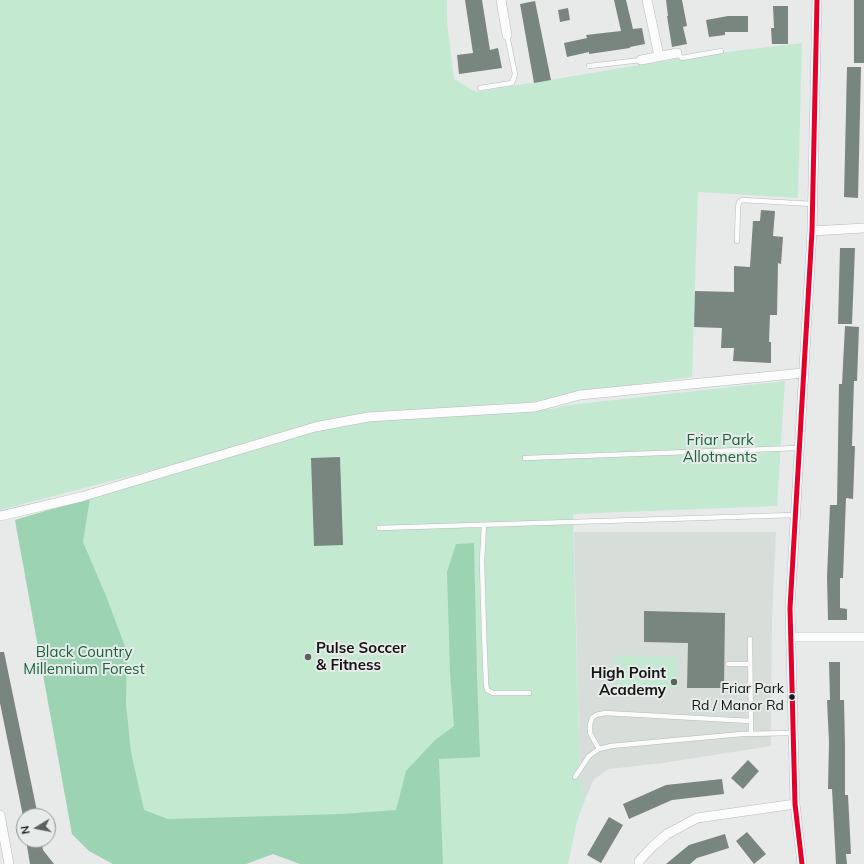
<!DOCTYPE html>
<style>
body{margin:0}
#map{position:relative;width:864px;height:864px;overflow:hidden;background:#e8eae9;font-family:Mulish,sans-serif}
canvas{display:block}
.north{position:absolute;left:16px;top:808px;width:40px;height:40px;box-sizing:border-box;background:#e7ebe9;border:1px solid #939594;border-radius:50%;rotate:260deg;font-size:11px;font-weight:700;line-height:16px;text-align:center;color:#141514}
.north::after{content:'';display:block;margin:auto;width:14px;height:18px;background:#5e605f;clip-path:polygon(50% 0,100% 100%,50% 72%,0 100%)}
</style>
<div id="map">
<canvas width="864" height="864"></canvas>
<div class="north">N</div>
</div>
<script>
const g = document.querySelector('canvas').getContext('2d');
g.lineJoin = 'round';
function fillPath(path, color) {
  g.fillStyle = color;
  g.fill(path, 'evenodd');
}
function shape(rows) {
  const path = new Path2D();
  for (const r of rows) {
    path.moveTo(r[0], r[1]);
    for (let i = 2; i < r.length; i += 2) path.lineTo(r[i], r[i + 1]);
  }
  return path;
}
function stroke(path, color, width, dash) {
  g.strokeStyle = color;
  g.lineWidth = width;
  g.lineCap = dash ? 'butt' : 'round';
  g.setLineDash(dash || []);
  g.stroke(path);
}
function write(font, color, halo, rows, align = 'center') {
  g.font = font + ' Mulish,sans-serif';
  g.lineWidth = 4;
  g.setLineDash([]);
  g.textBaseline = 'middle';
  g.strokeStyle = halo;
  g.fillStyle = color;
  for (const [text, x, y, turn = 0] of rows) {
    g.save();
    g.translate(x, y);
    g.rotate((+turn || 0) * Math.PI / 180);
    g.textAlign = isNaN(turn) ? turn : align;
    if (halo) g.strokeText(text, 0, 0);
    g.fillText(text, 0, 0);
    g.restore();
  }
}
const built = shape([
 [574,532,776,532,772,618,771,746,663,763,609,769,594,779,585,800,580,781]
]);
const green = shape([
 [0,0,447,0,447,21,454,79,476,92,701,55,802,43,798,198,698,192,692,377,566,394,534,402,368,414,0,510],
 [785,381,777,506,573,514,580,781,585,800,577,821,568,864,300,864,273,854,246,864,113,864,89,851,72,834,15,520,318,429,370,420,551,409,569,405],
 [615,656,677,657,677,688,615,687]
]);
const forest = shape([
 [90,498,83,542,106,596,127,652,126,704,131,752,144,810,168,819,342,814,396,810,406,771,435,740,454,726,450,673,447,572,456,544,474,543,477,676,480,757,439,759,443,864,300,864,273,854,246,864,113,864,89,851,72,834,15,520]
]);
const building = shape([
 [465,0,482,0,490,50,498,48,502,68,459,74,457,55,473,53],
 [614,0,626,0,633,29,642,28,645,44,630,47,630,48,589,54,589,52,567,57,564,43,587,38,586,35,621,31],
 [666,0,682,0,687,26,683,27,687,44,672,47,667,16,668,16],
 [854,0,864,0,864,63,854,63],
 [535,1,551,80,534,83,520,4],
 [773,6,788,6,788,44,772,44,771,28,774,28],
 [568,8,570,20,560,22,558,10],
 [728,16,748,16,748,32,725,32,725,35,709,37,706,20],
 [847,67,861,67,858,198,844,197],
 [761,210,775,211,773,236,783,237,781,264,778,263,777,315,770,315,769,342,771,342,771,363,733,361,734,348,721,348,722,328,694,327,695,291,734,292,734,266,750,267,753,221,760,221],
 [840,248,855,248,852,324,838,324],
 [845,326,859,327,857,381,854,381,852,446,855,446,853,499,846,498,843,578,840,578,840,608,847,609,847,620,828,620,827,577,830,505,837,505,839,384,842,384],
 [340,457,343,545,314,546,311,458],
 [644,611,725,613,724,688,687,688,688,643,644,642],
 [0,652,4,652,38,816,23,816,0,703],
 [829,662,840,662,840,700,844,700,845,745,845,795,848,795,851,854,846,854,847,864,836,864,832,789,828,789,829,742,827,700,830,700],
 [748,760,759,771,743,789,731,778],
 [722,779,724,794,672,800,629,819,623,804,666,785],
 [609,817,623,825,601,863,587,855],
 [747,832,766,854,754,864,736,841],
 [725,834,729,848,697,858,690,864,666,864,689,845],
 [26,840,41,840,43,850,54,864,30,864]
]);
const lane = shape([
 [677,53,682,58,721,51],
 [589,66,641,60],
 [480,88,512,83,515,74,507,35],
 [737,241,738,207,739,202,742,200,813,204],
 [525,458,798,448],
 [484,525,482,561,484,632,486,684,487,690,493,693,529,693],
 [379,528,794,515],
 [750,639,751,734],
 [728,664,750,664],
 [599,749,590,733,590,725,592,718,596,715,605,713,751,721],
 [575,777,589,756,599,749,611,746,742,734,794,733]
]);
const street = shape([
 [501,0,507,35],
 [647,0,659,56],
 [641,60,677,53],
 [812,231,864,228],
 [0,516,81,497,315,427,368,417,535,407,580,395,803,373],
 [790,637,864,637],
 [0,815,9,864],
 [639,864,639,861,652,847,667,834,697,818,795,804],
 [802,864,795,804,790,608,812,231,817,0]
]);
const bus1 = shape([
 [802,864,795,804,790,608,812,231,817,0]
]);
const markers = [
 [308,657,4,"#5e605f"],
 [674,682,4,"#5e605f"],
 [792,697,3.5,"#141514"]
];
const busNames = [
 ["Friar Park",784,689],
 ["Rd / Manor Rd",784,706]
];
const parkNames = [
 ["Friar Park",720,440],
 ["Allotments",720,457],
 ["Black Country",84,652],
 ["Millennium Forest",84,669]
];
const poiNames = [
 ["Pulse Soccer",316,648],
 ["& Fitness",316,665],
 ["High Point",666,673,"right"],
 ["Academy",666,690,"right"]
];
fillPath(built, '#d7ded9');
fillPath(green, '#c4e9d1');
fillPath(forest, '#9cd3b3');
fillPath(building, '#79857f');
stroke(lane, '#b8bab9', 5.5);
stroke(street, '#b8bab9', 10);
stroke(lane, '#fcfcfc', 4.5);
stroke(street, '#fcfcfc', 9);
stroke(bus1, '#e4002b', 5);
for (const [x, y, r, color] of markers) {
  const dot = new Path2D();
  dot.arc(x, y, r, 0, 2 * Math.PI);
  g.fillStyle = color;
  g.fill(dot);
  stroke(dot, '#e7ebe9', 1.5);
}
write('14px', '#141514', '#e7ebe9', busNames, 'right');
write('15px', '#1d633d', '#e7ebe9', parkNames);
write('bold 15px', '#141514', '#e7ebe9', poiNames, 'left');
</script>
